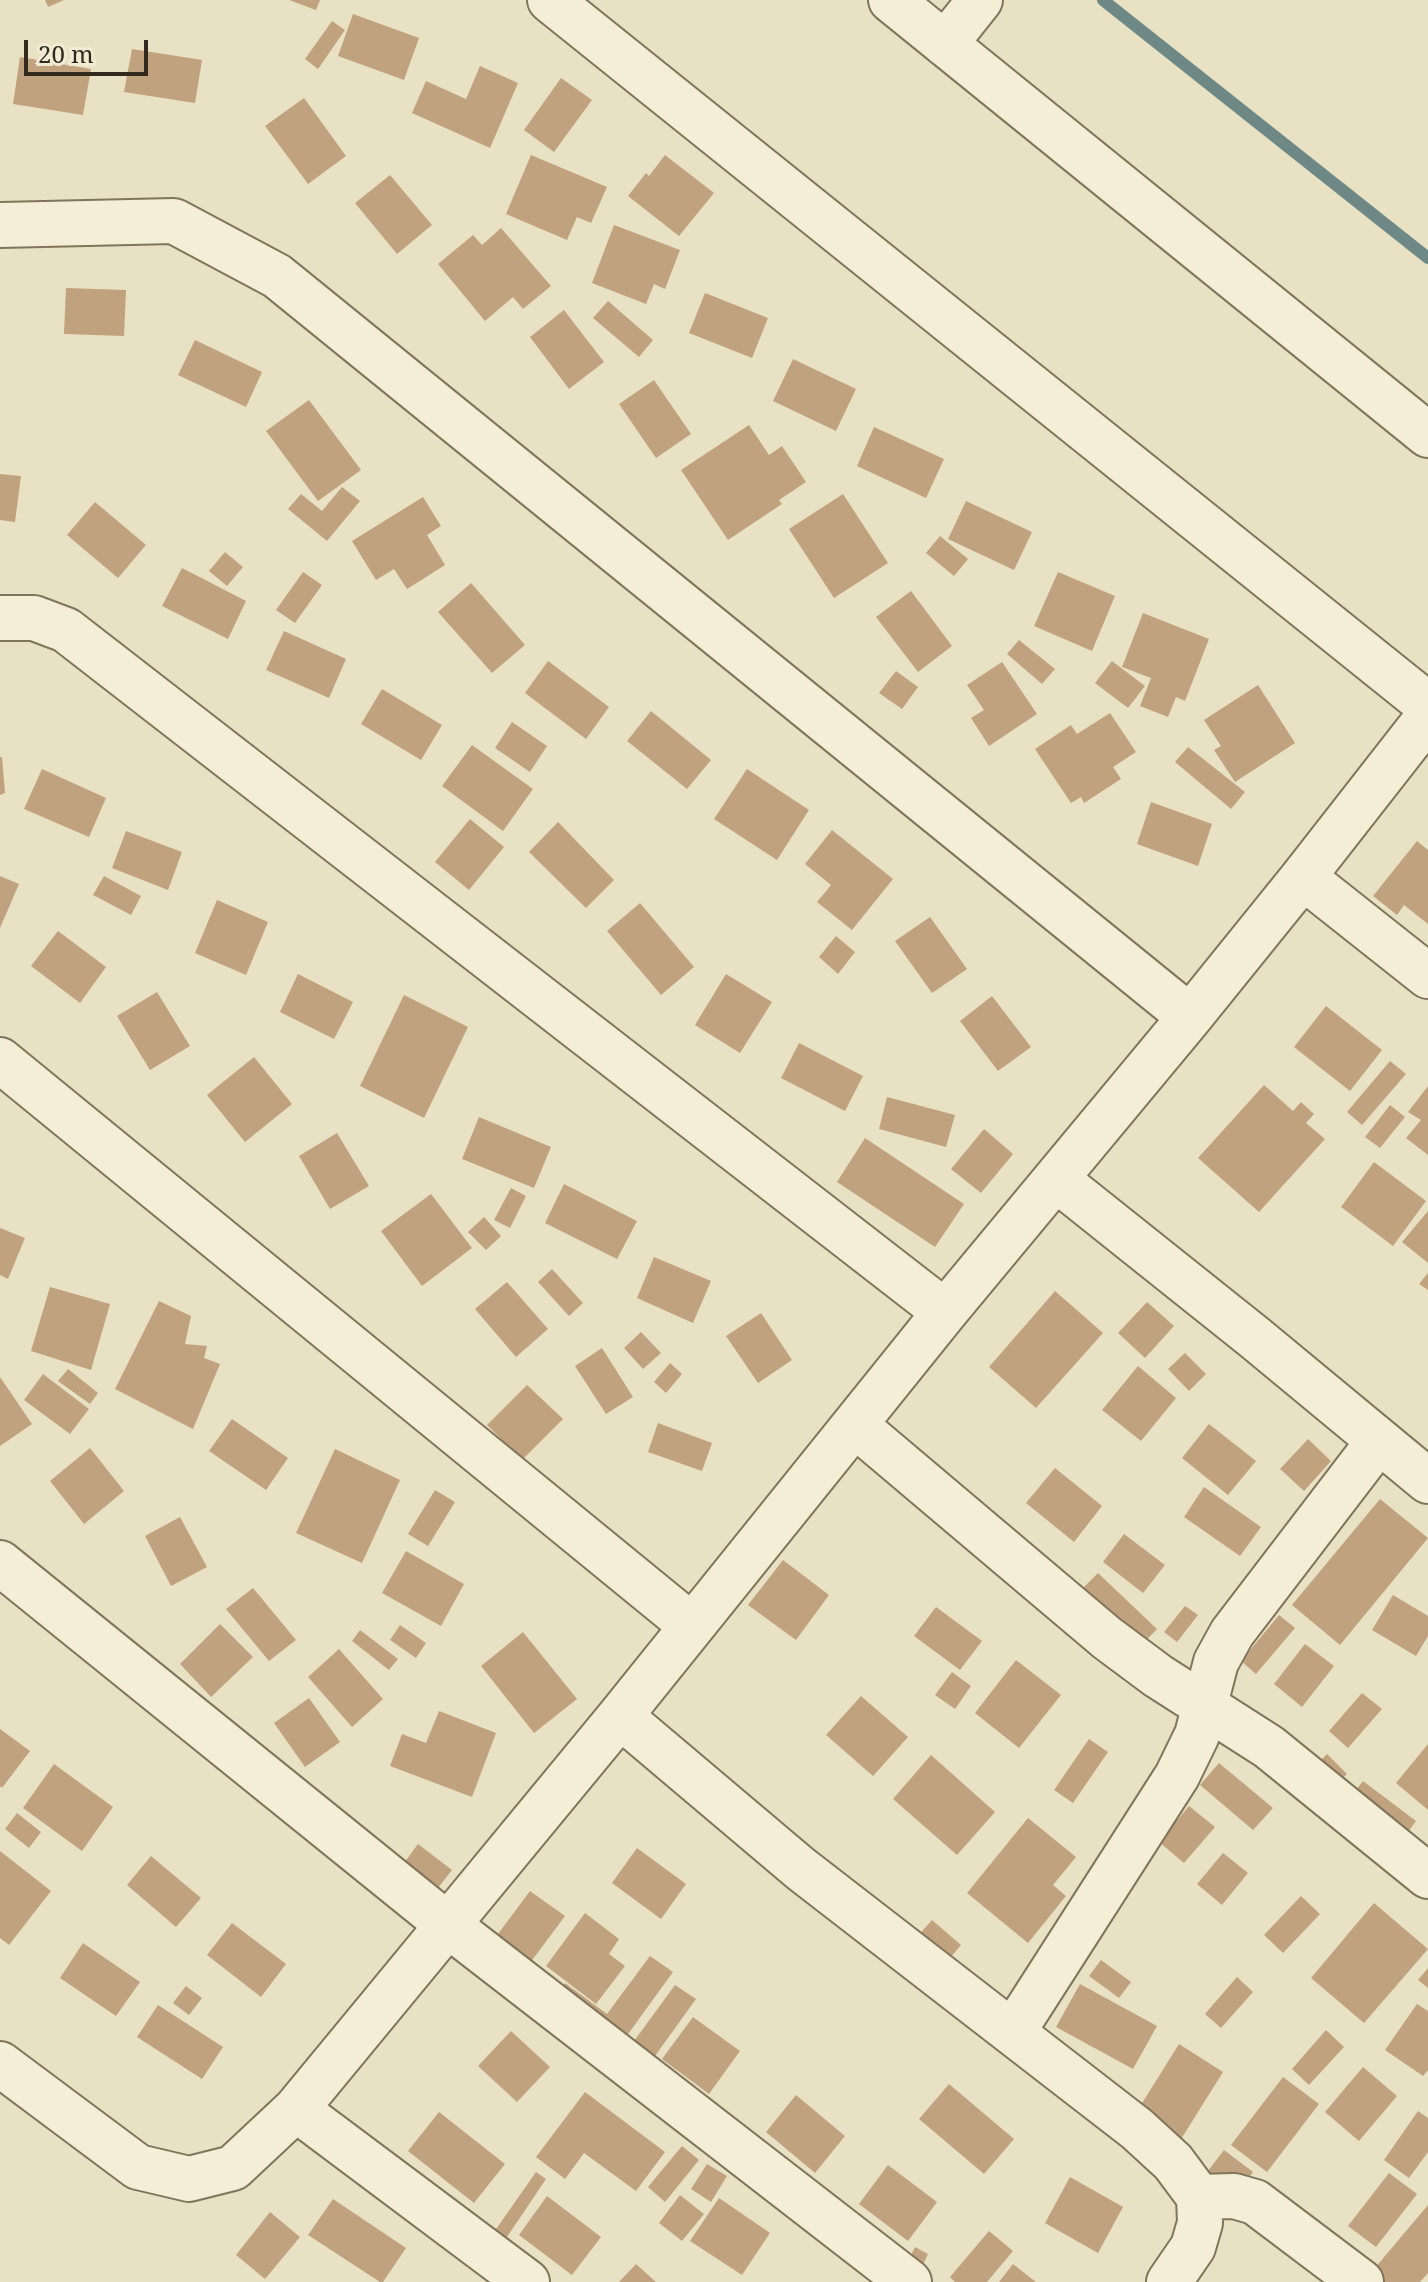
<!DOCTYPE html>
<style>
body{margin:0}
#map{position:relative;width:1428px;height:2282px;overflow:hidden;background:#e8e1c4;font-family:"Noto Serif",serif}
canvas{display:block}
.scale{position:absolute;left:24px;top:40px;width:124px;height:36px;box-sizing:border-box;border:4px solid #322a1f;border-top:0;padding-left:10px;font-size:24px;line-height:28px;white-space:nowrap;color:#322a1f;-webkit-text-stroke:6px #f0ebd3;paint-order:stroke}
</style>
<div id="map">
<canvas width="1428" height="2282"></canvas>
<div class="scale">20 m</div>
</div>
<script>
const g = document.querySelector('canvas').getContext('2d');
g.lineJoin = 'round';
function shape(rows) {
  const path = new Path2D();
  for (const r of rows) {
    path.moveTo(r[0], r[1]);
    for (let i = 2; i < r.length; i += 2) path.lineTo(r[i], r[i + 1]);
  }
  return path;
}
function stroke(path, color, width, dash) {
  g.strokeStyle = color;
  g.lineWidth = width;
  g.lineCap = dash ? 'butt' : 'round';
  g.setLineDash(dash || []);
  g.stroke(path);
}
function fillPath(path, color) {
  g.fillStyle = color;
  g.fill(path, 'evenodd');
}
const stream = shape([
 [1103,0,1428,258]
]);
const building = shape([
 [45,0,64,0,48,7],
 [289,0,320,0,316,10],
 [353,14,419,38,404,80,338,56],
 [332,21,345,30,318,69,305,59],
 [132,49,202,60,195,103,124,92],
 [20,57,91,69,83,115,13,104],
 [480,66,518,83,490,148,412,113,426,81,466,99],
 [561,78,592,100,554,152,524,130],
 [304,98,346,156,308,184,265,126],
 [531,155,607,187,591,223,577,217,567,240,506,214],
 [665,155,714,193,679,236,628,196,646,173,649,176],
 [390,175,432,225,397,254,355,203],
 [614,225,680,250,665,289,654,284,646,304,592,283],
 [501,228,551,286,523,309,513,297,485,321,438,264,473,235,482,245],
 [66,288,126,290,124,336,64,334],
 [705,293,768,318,752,358,689,333],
 [608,301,653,340,639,357,593,318],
 [564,310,604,362,569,389,530,337],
 [195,340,262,372,246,407,178,375],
 [793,359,856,389,836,431,773,401],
 [654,380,691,434,656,458,619,404],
 [309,400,361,470,318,501,266,431],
 [749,425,769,455,782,446,806,482,779,500,782,504,728,540,681,470],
 [874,427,944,459,926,498,857,466],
 [0,474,21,476,15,522,0,520],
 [342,487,360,501,327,541,288,509,301,494,322,511],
 [843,494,888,563,834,598,789,529],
 [423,497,441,526,427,535,445,565,407,589,394,569,376,580,352,541],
 [966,501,1032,532,1014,570,948,539],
 [95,502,146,545,118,578,67,535],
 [940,536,968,559,954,576,926,553],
 [225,552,243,567,227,586,209,571],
 [182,568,246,601,228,639,162,606],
 [303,572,322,585,295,623,276,610],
 [1058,572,1115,596,1092,651,1034,626],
 [471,583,525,645,492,673,438,612],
 [911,591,952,646,918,672,876,617],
 [1143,613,1209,639,1185,701,1176,697,1168,717,1140,706,1151,678,1122,667],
 [284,631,346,659,329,698,266,670],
 [1019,640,1055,669,1042,684,1007,654],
 [548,661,609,707,586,739,525,693],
 [1112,661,1145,686,1128,708,1095,683],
 [1002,662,1037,714,989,746,971,718,984,710,967,685],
 [896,671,918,687,902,709,879,693],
 [1258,685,1295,743,1235,782,1214,750,1221,746,1204,720],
 [382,689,442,725,421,760,361,724],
 [651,711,711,760,687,789,627,741],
 [1110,713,1136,752,1113,767,1121,779,1084,803,1081,797,1071,803,1035,749,1071,725,1077,734],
 [512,722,547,746,530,772,495,748],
 [472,745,533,789,503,831,442,786],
 [1188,747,1245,792,1231,809,1175,762],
 [0,757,2,757,5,793,0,795],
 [42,769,106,798,89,837,24,809],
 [747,769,809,810,777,860,714,819],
 [1151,802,1212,824,1198,866,1137,844],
 [470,819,504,847,469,890,435,862],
 [558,822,614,880,586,908,529,852],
 [832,830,893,879,852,930,817,902,831,885,805,864],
 [126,831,182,852,168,890,112,868],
 [1417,841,1428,850,1428,924,1404,905,1397,915,1373,896],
 [0,876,19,884,0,928],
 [104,876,141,896,131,915,93,895],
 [217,900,268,922,246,975,195,953],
 [640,903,694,967,661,995,607,931],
 [930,917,967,969,932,993,895,941],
 [58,931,106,967,80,1003,31,966],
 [836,936,855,952,838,974,819,957],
 [298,974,353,1002,334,1039,280,1012],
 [726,974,772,1002,740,1053,695,1025],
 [157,992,190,1046,150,1070,117,1016],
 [404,995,468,1027,424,1118,360,1086],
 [992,996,1031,1047,998,1071,960,1021],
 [1326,1006,1382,1050,1350,1091,1294,1047],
 [799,1043,863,1076,845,1111,781,1078],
 [254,1057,292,1104,245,1142,207,1095],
 [1390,1061,1406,1074,1362,1125,1347,1112],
 [1264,1085,1293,1111,1301,1102,1314,1114,1306,1123,1325,1139,1259,1212,1198,1158],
 [1428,1086,1428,1155,1406,1138,1421,1120,1408,1112],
 [887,1097,955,1115,946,1147,879,1129],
 [1390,1105,1405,1117,1380,1148,1365,1137],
 [479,1117,551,1147,534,1188,462,1159],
 [984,1129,1013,1154,981,1193,951,1169],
 [337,1133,369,1186,330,1209,299,1156],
 [865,1138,964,1204,935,1247,837,1182],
 [1374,1162,1426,1201,1393,1246,1341,1207],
 [564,1184,637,1221,617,1259,545,1223],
 [511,1188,526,1196,510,1228,494,1220],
 [431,1194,472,1248,422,1286,381,1231],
 [1428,1211,1428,1263,1402,1242],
 [484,1217,501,1236,486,1250,468,1232],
 [0,1228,25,1238,8,1279,0,1275],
 [654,1257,711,1281,693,1323,637,1298],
 [552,1269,583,1303,569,1316,538,1282],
 [1428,1273,1428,1290,1419,1284],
 [507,1282,548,1329,516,1357,475,1309],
 [50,1287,110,1304,91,1370,31,1351],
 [1055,1291,1103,1333,1036,1408,989,1367],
 [159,1301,191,1316,185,1344,207,1346,204,1358,220,1364,193,1429,115,1389],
 [1147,1302,1174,1326,1145,1358,1118,1333],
 [761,1313,792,1360,758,1383,726,1336],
 [641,1332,661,1353,643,1369,624,1348],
 [602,1348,633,1397,606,1414,575,1366],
 [1185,1353,1206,1374,1189,1391,1168,1369],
 [670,1363,682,1374,666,1393,654,1382],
 [1138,1366,1176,1398,1141,1441,1102,1410],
 [68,1369,98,1393,90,1404,58,1381],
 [43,1374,89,1409,70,1434,24,1400],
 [0,1377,32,1424,0,1446],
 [527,1385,563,1419,522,1460,487,1425],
 [232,1419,288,1458,266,1490,209,1451],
 [658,1423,712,1443,702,1471,648,1452],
 [1209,1424,1256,1461,1228,1495,1182,1458],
 [1308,1439,1331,1461,1304,1491,1280,1469],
 [90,1448,124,1491,84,1524,50,1481],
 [335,1449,400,1480,362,1563,296,1533],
 [1055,1468,1102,1506,1074,1542,1026,1503],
 [1204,1487,1261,1527,1240,1556,1184,1517],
 [435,1490,455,1502,428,1546,408,1534],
 [1380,1499,1428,1538,1340,1645,1292,1605],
 [180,1517,207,1567,171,1586,145,1536],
 [1124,1534,1165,1565,1143,1593,1103,1562],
 [406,1551,464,1584,441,1626,382,1593],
 [783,1560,829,1595,796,1640,748,1605],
 [1098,1573,1157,1629,1133,1654,1074,1597],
 [253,1588,296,1640,269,1661,226,1609],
 [1393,1595,1428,1616,1428,1636,1416,1656,1372,1630],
 [1185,1606,1198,1615,1177,1642,1164,1632],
 [936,1607,982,1641,960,1670,914,1636],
 [1279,1615,1295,1628,1256,1674,1241,1661],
 [220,1624,253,1657,211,1697,180,1664],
 [400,1625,426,1643,416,1658,390,1640],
 [360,1630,398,1659,389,1670,352,1641],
 [523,1632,577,1699,534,1733,481,1666],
 [1305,1644,1334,1666,1302,1707,1274,1684],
 [339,1649,383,1699,352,1727,308,1677],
 [1016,1660,1061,1695,1019,1748,975,1713],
 [952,1672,971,1686,955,1709,935,1695],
 [1362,1693,1382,1709,1348,1748,1329,1731],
 [861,1696,908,1737,873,1776,826,1735],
 [309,1698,340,1742,305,1767,274,1723],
 [439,1711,496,1733,472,1797,390,1766,402,1734,426,1743],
 [0,1729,30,1751,2,1788,0,1786],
 [1089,1739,1108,1752,1073,1803,1054,1790],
 [1428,1744,1428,1810,1396,1783],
 [1327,1754,1347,1774,1333,1787,1314,1767],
 [931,1755,995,1812,957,1855,893,1799],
 [1219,1763,1273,1808,1253,1830,1200,1785],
 [54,1764,113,1807,82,1851,23,1808],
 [1363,1781,1416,1821,1400,1843,1346,1803],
 [1189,1806,1215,1827,1184,1863,1159,1842],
 [17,1813,41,1832,29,1848,5,1829],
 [1028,1818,1076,1857,1053,1885,1066,1896,1028,1943,967,1893],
 [418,1844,452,1870,438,1888,404,1863],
 [637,1848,686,1884,661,1919,612,1883],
 [0,1851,51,1891,9,1945,0,1938],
 [1223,1853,1248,1873,1222,1905,1197,1884],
 [151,1856,201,1898,176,1927,127,1885],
 [530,1891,565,1916,530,1963,495,1938],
 [1301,1896,1320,1914,1283,1953,1264,1935],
 [1374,1903,1428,1949,1364,2023,1311,1978],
 [585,1913,619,1939,609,1954,625,1966,596,2004,546,1966],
 [932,1920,961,1945,945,1964,916,1938],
 [232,1923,286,1964,261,1997,207,1955],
 [83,1943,140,1982,116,2016,60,1978],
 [650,1956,673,1972,623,2041,558,1994,565,1983,607,2014],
 [1101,1960,1131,1982,1119,1998,1089,1976],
 [1428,1968,1428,1988,1418,1980],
 [1237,1977,1253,1992,1221,2028,1205,2014],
 [1080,1984,1157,2026,1133,2069,1056,2027],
 [675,1985,696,1999,650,2063,629,2048],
 [186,1986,202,1998,189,2015,173,2003],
 [1417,2004,1428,2011,1428,2070,1423,2076,1385,2050],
 [158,2005,223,2047,202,2079,137,2037],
 [693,2017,740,2051,709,2094,662,2059],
 [1326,2030,1344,2047,1309,2085,1292,2069],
 [511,2031,550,2067,517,2102,478,2066],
 [1179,2044,1223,2072,1173,2152,1129,2124],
 [1363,2067,1397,2096,1359,2141,1325,2112],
 [1283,2077,1319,2104,1267,2172,1231,2145],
 [949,2084,1014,2139,984,2174,919,2119],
 [585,2092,665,2152,636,2191,584,2153,565,2179,536,2157],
 [796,2095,845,2136,815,2173,766,2132],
 [1418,2111,1428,2118,1428,2152,1409,2178,1384,2160],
 [439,2112,505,2164,474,2203,408,2151],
 [682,2146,699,2160,665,2202,648,2187],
 [1224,2150,1253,2172,1232,2202,1201,2180],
 [707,2164,727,2176,711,2202,691,2189],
 [888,2165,937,2202,908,2241,859,2204],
 [536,2172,546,2179,505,2240,494,2232],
 [1389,2173,1417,2194,1376,2247,1348,2226],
 [1070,2177,1123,2207,1098,2253,1045,2223],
 [680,2195,704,2214,682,2241,659,2223],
 [547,2196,601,2237,572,2275,519,2235],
 [719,2198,770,2233,742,2275,690,2241],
 [333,2199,406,2248,383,2282,380,2282,308,2235],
 [1428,2205,1428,2273,1420,2282,1363,2282],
 [270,2212,300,2237,265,2279,236,2255],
 [989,2231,1013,2251,987,2282,955,2282,950,2277],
 [915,2247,928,2254,920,2271,906,2265],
 [636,2264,656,2282,619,2282],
 [1013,2264,1036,2282,999,2282]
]);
const minor = shape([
 [550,0,1428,705],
 [891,0,1428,435],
 [945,44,980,0],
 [0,225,174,221,277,276,1190,1017],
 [0,618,34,618,66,630,945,1312],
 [1303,877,1428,976],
 [0,1060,692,1626],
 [1056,1179,1254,1337,1428,1481],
 [855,1425,1107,1638,1158,1676,1269,1747,1428,1876],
 [0,1563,448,1925,909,2282],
 [620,1716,801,1869,1137,2129,1173,2162,1199,2197,1200,2223,1193,2247,1169,2282],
 [1013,2032,1177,1776,1197,1735,1216,1662,1232,1633,1378,1442],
 [0,2064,138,2167,189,2179,233,2168,296,2109,620,1716,945,1312,1190,1017,1303,877,1428,717],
 [296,2109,527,2282],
 [1199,2197,1234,2196,1255,2202,1361,2282]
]);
stroke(stream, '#6e8885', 12);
fillPath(building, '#c1a27f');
stroke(minor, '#80745d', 48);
stroke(minor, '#f4eed6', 44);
</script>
